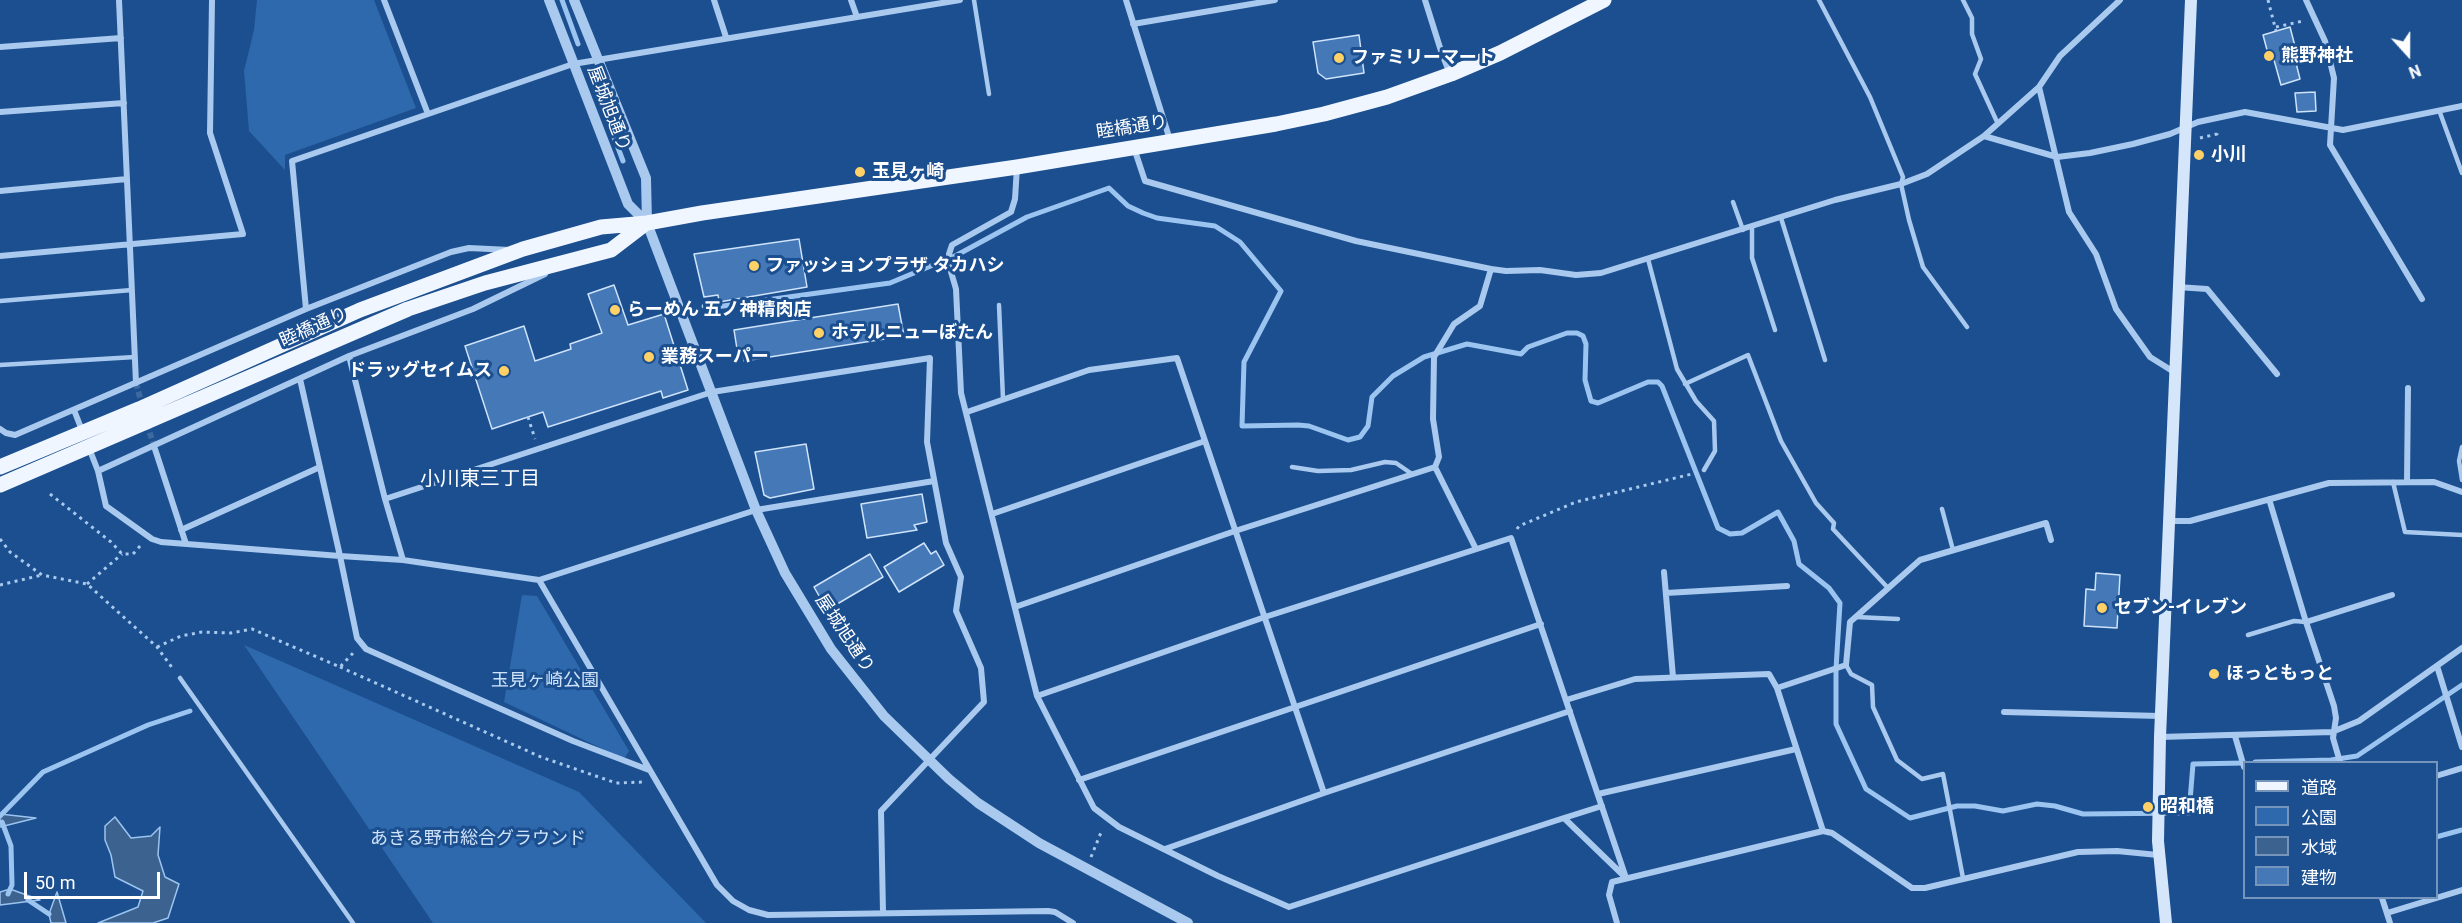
<!DOCTYPE html>
<meta charset="utf-8">
<style>
body{margin:0}
#map{position:relative;width:2462px;height:923px;overflow:hidden;background:#1b4f8f;font-family:Roboto,"Noto Sans JP",sans-serif}
canvas{display:block}
.legend{position:absolute;left:2243px;top:761px;width:195px;height:138px;box-sizing:border-box;background:#1b4f8f;border:2px solid #7695bc;margin:0;padding:8px 10px;list-style:none;font-size:18px;color:#fff}
.legend li{display:flex;align-items:center;gap:12px;height:30px}
.legend b{width:30px;border:2px solid #7695bc}
.north{position:absolute;left:2378px;top:24px;width:60px;height:60px;-webkit-text-stroke:4px #1b4f8f;paint-order:stroke;rotate:159deg;font-size:16px;font-weight:700;line-height:24px;text-align:center;color:#fff}
.north::after{content:'';display:block;margin:auto;width:21px;height:27px;background:#fff;clip-path:polygon(50% 0,100% 100%,50% 72%,0 100%)}
.scale{position:absolute;left:24px;top:872px;width:136px;height:27px;box-sizing:border-box;border:3px solid #fff;border-top:0;padding-left:8px;font-size:18px;line-height:21px;white-space:nowrap;color:#fff;-webkit-text-stroke:4px #1b4f8f;paint-order:stroke}
</style>
<div id="map">
<canvas width="2462" height="923"></canvas>
<ul class="legend">
<li><b style="height:8px;background:#f0f6ff"></b>道路</li>
<li><b style="height:16px;background:#2e69ad"></b>公園</li>
<li><b style="height:16px;background:#3c6290"></b>水域</li>
<li><b style="height:16px;background:#4478b7"></b>建物</li>
</ul>
<div class="north">N</div>
<div class="scale">50 m</div>
</div>
<script>
const g = document.querySelector('canvas').getContext('2d');
g.lineJoin = 'round';
function fillPath(path, color) {
  g.fillStyle = color;
  g.fill(path, 'evenodd');
}
function shape(rows) {
  const path = new Path2D();
  for (const r of rows) {
    path.moveTo(r[0], r[1]);
    for (let i = 2; i < r.length; i += 2) path.lineTo(r[i], r[i + 1]);
  }
  return path;
}
function stroke(path, color, width, dash) {
  g.strokeStyle = color;
  g.lineWidth = width;
  g.lineCap = dash ? 'butt' : 'round';
  g.setLineDash(dash || []);
  g.stroke(path);
}
function write(font, color, halo, rows, align = 'center') {
  g.font = font + ' Roboto,"Noto Sans JP",sans-serif';
  g.lineWidth = 6;
  g.setLineDash([]);
  g.textBaseline = 'middle';
  g.strokeStyle = halo;
  g.fillStyle = color;
  for (const [text, x, y, turn = 0] of rows) {
    g.save();
    g.translate(x, y);
    g.rotate((+turn || 0) * Math.PI / 180);
    g.textAlign = isNaN(turn) ? turn : align;
    if (halo) g.strokeText(text, 0, 0);
    g.fillText(text, 0, 0);
    g.restore();
  }
}
const green = shape([
 [257,0,374,0,416,108,285,155,285,170,249,131,244,71,254,30],
 [522,595,537,596,629,751,624,759,504,702],
 [244,645,579,792,706,923,433,923]
]);
const water = shape([
 [0,814,36,818,0,827,0,814],
 [115,817,131,838,151,836,160,827,158,855,165,877,179,884,168,918,153,923,98,923,138,907,143,891,115,877,111,855,105,840,105,826,115,817],
 [10,889,35,898,40,900,0,905,0,892,10,889],
 [57,892,66,923,51,923,49,914,57,892]
]);
const stream = shape([
 [562,0,578,44],
 [591,76,623,161],
 [704,306,716,307,890,283,957,255,1027,217,1109,188,1128,206,1143,213,1157,218,1215,226,1240,242,1281,291,1244,362,1242,426,1298,425,1309,426,1348,440,1360,437,1368,426,1372,397,1393,376,1424,357,1467,344,1521,354,1528,347,1567,333,1577,333,1583,336,1586,344,1585,380,1591,401,1598,403,1648,382,1658,382,1662,386,1718,528,1730,534,1742,533,1778,512,1794,541,1799,564,1829,588,1840,603,1836,669,1836,724,1866,789,1910,818,1957,806,1975,806,2003,811,2037,804,2055,806,2083,814,2189,813,2193,764,2244,763],
 [2255,762,2331,760,2357,756,2462,685],
 [0,816,43,772,148,725,190,711],
 [2,822,11,846,12,885,8,894],
 [2436,837,2462,830],
 [28,900,49,914]
]);
const building = shape([
 [2290,27,2297,54,2294,55,2300,79,2281,85,2274,60,2270,61,2263,35,2290,27],
 [1359,35,1364,73,1326,79,1318,73,1313,42,1359,35],
 [2315,92,2316,111,2297,112,2295,93,2315,92],
 [799,239,807,287,719,302,718,295,704,297,694,254,799,239],
 [614,285,628,325,664,314,688,390,663,398,661,391,548,427,543,412,492,429,465,346,524,326,535,361,571,349,570,344,602,333,588,294,614,285],
 [898,304,904,336,744,361,742,348,737,349,734,330,898,304],
 [806,444,814,489,770,498,764,495,755,452,806,444],
 [922,494,927,522,914,525,917,530,867,538,861,504,922,494],
 [924,543,931,554,936,551,944,565,899,592,884,567,924,543],
 [870,554,883,577,827,610,814,587,870,554],
 [2096,573,2120,575,2117,628,2084,626,2086,589,2095,590,2096,573]
]);
const minorTunnel = shape([
 [136,383,143,408],
 [147,424,154,446]
]);
const path = shape([
 [2268,0,2276,31],
 [2276,27,2303,21],
 [2200,138,2217,134,2216,131],
 [528,417,535,439],
 [50,494,111,542,122,554,133,554,141,545],
 [1517,529,1519,526,1576,502,1696,473],
 [0,539,10,552,42,575,87,584,157,647,173,669],
 [87,584,122,554],
 [0,585,42,575],
 [157,647,181,636,202,632,231,633,252,629,340,667,355,651],
 [340,667,541,757,616,783,645,782],
 [1091,857,1102,830]
]);
const service = shape([
 [974,0,989,94],
 [1819,0,1870,97,1903,177,1901,184,1909,220,1923,267,1967,327],
 [1963,0,1972,18,1972,34,1981,59,1975,74,1998,124],
 [2439,110,2462,173],
 [1733,202,1743,230],
 [1781,218,1825,360],
 [1752,228,1752,258,1775,330],
 [1648,259,1677,369,1696,401,1714,421,1715,451,1704,470],
 [0,301,132,290],
 [999,305,1003,399],
 [0,365,135,357],
 [1685,384,1748,355,1781,441,1816,503,1834,523,1833,529,1888,588],
 [2462,447,2459,461,2462,480],
 [1292,467,1318,471,1351,470,1385,462,1396,463,1412,474],
 [2393,482,2405,532,2462,535],
 [1942,509,1953,550],
 [1856,617,1898,619],
 [2248,635,2294,621,2306,622],
 [1846,665,1851,674,1872,685,1873,707,1897,760,1922,779,1943,774,1963,878],
 [180,678,353,923]
]);
const minor = shape([
 [119,0,136,383],
 [384,0,428,114],
 [714,0,726,37],
 [851,0,857,17],
 [1126,0,1170,140],
 [1425,0,1442,54,1450,74],
 [2306,0,2325,41,2334,78,2330,145,2422,299],
 [1133,24,1275,0],
 [0,47,121,38],
 [2039,87,2069,212,2096,254,2116,309,2150,357,2174,372],
 [0,112,124,103],
 [1984,136,2057,157,2090,153,2133,144,2170,134,2198,122,2245,112,2343,130,2462,106],
 [1134,148,1145,181,1356,241,1491,269,1506,271,1540,270,1576,275,1601,273,1835,200,1901,184,1927,174,1984,136,2039,87,2060,56,2120,0],
 [1017,167,1015,199,1011,212,952,245,949,254,949,265,956,289,961,393,1037,696,1094,808,1119,827,1218,876,1289,907,1564,818,1626,878],
 [0,191,127,179],
 [0,256,243,234,210,133,212,0],
 [2177,287,2207,289,2277,374],
 [306,309,292,161,573,64,960,0],
 [349,356,385,499,712,392,930,358,927,442,946,543,961,577,956,611,981,668,984,702,881,811,883,912],
 [300,379,340,556,403,560,539,580,717,885,733,901,749,910,768,915,1048,911,1055,912,1073,923],
 [74,410,83,433],
 [967,412,1089,370,1177,358,1324,793],
 [0,429,6,433,15,435,306,309,451,252,469,248,510,250],
 [154,446,186,544],
 [89,448,98,471,106,506,152,539,161,542,340,556,357,638,366,649,573,741,649,770],
 [1435,467,1439,457,1433,419,1434,357,1454,324,1480,306,1491,269],
 [98,471,349,356,473,309,545,274],
 [2407,482,2408,388],
 [385,499,403,560],
 [2269,499,2306,622,2334,706,2336,718,2333,738,2340,762],
 [992,514,1205,441],
 [2169,521,2190,521,2329,483,2434,482,2462,492],
 [181,530,320,467],
 [1664,572,1673,677],
 [539,580,756,510,934,481],
 [1666,593,1787,586],
 [1015,607,1235,531,1435,467,1476,549],
 [2306,622,2392,595],
 [2437,666,2462,747],
 [1777,688,1846,665,1850,622,1920,560,2046,523,2051,540],
 [1037,696,1265,617,1511,538,1625,875],
 [1566,700,1635,679,1769,674,1777,688,1823,831],
 [2004,712,2160,716],
 [2235,736,2244,767],
 [2160,737,2332,732,2359,721,2462,648],
 [2436,776,2462,768],
 [1079,780,1541,624],
 [1598,794,1796,749],
 [1564,818,1602,806],
 [1165,849,1324,793,1570,711],
 [2382,898,2390,923],
 [2387,913,2462,890],
 [1617,923,1609,895,1612,882,1823,831,1832,833,1912,888,1925,888,2078,852,2117,851,2158,855]
]);
const tertiary = shape([
 [549,0,628,204,647,223],
 [574,0,646,178,647,223,756,510,785,573,831,649,884,716,949,779,978,803,1039,843,1188,923]
]);
const secondary = shape([
 [2166,923,2158,841,2160,737,2191,0]
]);
const primary = shape([
 [0,467,139,409,360,310,523,249,601,227,647,223,702,213,1017,167,1276,124,1324,114,1387,97,1451,74,1500,53,1604,0],
 [0,485,408,309,485,283,611,250,645,224]
]);
const markers = [
 [2269,56,6,"#ffd166"],
 [1339,58,6,"#ffd166"],
 [2199,155,6,"#ffd166"],
 [860,172,6,"#ffd166"],
 [754,266,6,"#ffd166"],
 [615,310,6,"#ffd166"],
 [819,333,6,"#ffd166"],
 [649,357,6,"#ffd166"],
 [504,371,6,"#ffd166"],
 [2102,608,6,"#ffd166"],
 [2214,674,6,"#ffd166"],
 [2148,807,6,"#ffd166"]
];
const poiNames = [
 ["熊野神社",2281,56],
 ["ファミリーマート",1351,58],
 ["小川",2211,155],
 ["玉見ヶ崎",872,172],
 ["ファッションプラザ タカハシ",766,266],
 ["らーめん 五ノ神精肉店",627,310],
 ["ホテルニューぼたん",831,333],
 ["業務スーパー",661,357],
 ["ドラッグセイムス",492,371,"right"],
 ["セブン-イレブン",2114,608],
 ["ほっともっと",2226,674],
 ["昭和橋",2160,807]
];
const streetNames = [
 ["屋城旭通り",608,109,69],
 ["睦橋通り",1132,128,-9],
 ["睦橋通り",314,328,-24],
 ["屋城旭通り",844,634,56]
];
const parkNames = [
 ["玉見ヶ崎公園",545,681],
 ["あきる野市総合グラウンド",478,839]
];
const neighbourhoodNames = [
 ["小川東三丁目",480,480]
];
fillPath(green, '#2e69ad');
fillPath(water, '#3c6290');
stroke(water, '#9cc4f0', 1.5);
stroke(stream, '#9cc4f0', 5);
fillPath(building, '#4478b7');
stroke(building, '#cfe3fa', 1.5);
stroke(minorTunnel, '#3d69a0', 6, [6, 3]);
stroke(path, '#a9c9ee', 3, [3, 4.5]);
stroke(service, '#a9c9ee', 4.5);
stroke(minor, '#a9c9ee', 6);
stroke(tertiary, '#a9c9ee', 10);
stroke(secondary, '#d6e6fa', 12);
stroke(primary, '#f0f6ff', 15);
for (const [x, y, r, color] of markers) {
  const dot = new Path2D();
  dot.arc(x, y, r, 0, 2 * Math.PI);
  g.fillStyle = color;
  g.fill(dot);
  stroke(dot, '#1b4f8f', 2);
}
write('bold 18px', '#fff', '#1b4f8f', poiNames, 'left');
write('18px', '#fff', '#1b4f8f', streetNames);
write('18px', '#cfe3fa', '#1b4f8f', parkNames);
write('20px', '#fff', '#1b4f8f', neighbourhoodNames);
</script>
